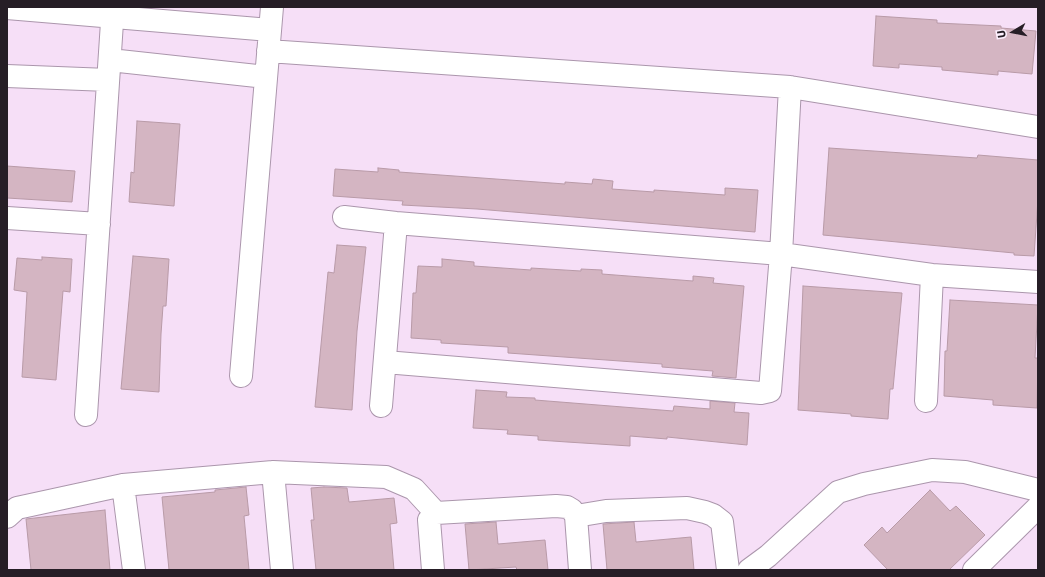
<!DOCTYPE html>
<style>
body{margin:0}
#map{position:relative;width:1045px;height:577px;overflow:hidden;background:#f6dff7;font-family:Jost,sans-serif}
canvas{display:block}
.frame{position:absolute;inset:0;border:8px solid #261e26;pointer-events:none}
.north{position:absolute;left:993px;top:12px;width:40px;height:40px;-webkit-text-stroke:3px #fdf0fe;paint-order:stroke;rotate:260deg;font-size:11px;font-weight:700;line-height:16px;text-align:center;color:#261e26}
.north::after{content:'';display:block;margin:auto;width:14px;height:18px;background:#261e26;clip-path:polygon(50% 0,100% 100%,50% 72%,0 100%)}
</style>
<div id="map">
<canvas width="1045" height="577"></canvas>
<div class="frame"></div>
<div class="north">U</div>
</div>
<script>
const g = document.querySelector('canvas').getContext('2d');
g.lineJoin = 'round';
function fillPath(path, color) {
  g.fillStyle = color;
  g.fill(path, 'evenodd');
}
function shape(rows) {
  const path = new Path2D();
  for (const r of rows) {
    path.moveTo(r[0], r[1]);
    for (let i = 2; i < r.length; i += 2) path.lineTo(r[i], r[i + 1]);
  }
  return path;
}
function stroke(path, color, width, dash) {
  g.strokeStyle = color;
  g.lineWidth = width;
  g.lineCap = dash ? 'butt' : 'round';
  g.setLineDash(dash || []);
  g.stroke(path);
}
const building = shape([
 [876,16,937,20,937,23,1001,26,1001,28,1036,31,1032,74,998,71,998,75,942,70,942,67,899,64,899,68,873,66,876,16],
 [137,121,180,124,174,206,129,202,131,172,134,173,137,121],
 [829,148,977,158,978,155,1038,160,1038,199,1034,256,1014,255,1014,253,823,235,829,148],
 [7,166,75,171,72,202,7,198,7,166],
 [378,168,399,170,399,172,565,184,565,182,592,184,593,179,613,181,612,189,654,192,654,190,725,195,725,188,758,190,755,232,477,209,402,205,403,201,333,196,335,169,378,172,378,168],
 [337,245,366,247,357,331,352,410,315,407,328,272,334,273,337,245],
 [133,256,169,259,166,306,163,306,161,334,159,392,121,389,133,256],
 [42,257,72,259,70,292,63,291,56,380,22,377,27,292,14,290,17,258,42,260,42,257],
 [442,259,474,262,474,266,531,270,531,268,581,271,581,269,602,270,602,274,693,281,693,276,714,278,713,283,744,286,736,378,712,376,713,371,662,367,662,364,508,353,508,347,441,343,441,340,411,338,413,293,416,293,418,266,442,267,442,259],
 [803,286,902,293,893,389,890,389,888,419,851,416,851,414,798,410,803,286],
 [950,300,1038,305,1035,358,1038,358,1037,408,993,405,993,400,944,396,945,351,947,351,950,300],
 [476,390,507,392,506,397,535,398,535,400,673,411,674,406,710,409,710,401,735,403,734,412,749,413,747,445,667,437,667,439,630,436,630,446,567,442,538,440,538,436,507,434,508,430,473,428,476,390],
 [246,487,249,515,244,516,249,570,169,570,162,497,215,492,215,490,246,487],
 [324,487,347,488,349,502,394,498,397,523,390,524,394,570,316,570,311,520,314,520,311,488,324,487],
 [930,490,950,511,956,506,985,535,949,570,888,570,864,545,882,527,887,533,930,490],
 [105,510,110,570,31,570,26,519,105,510],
 [496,522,498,544,545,540,548,570,517,570,516,567,469,570,465,524,496,522],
 [634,522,636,542,691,537,694,570,607,570,603,524,634,522]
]);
const street = shape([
 [7,8,270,30],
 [268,51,790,87,1038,127],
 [110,60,266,77],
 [7,76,108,80],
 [344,217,396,223,781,254,932,275,1038,282],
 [7,218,99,224],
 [385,362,761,393,770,391,781,254,790,87],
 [241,376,272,7],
 [926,401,932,275],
 [381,406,396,223],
 [86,415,113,7],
 [273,472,282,570],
 [123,485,134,570],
 [576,516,606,511,687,508,705,512,713,515,722,522,728,570],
 [7,517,17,508,123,485,273,472,386,477,414,489,436,513],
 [433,570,429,520,436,513,556,506,567,507,572,510,576,516,580,570],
 [749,570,768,556,838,492,864,484,932,470,965,472,1038,490],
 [974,570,1038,507]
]);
fillPath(building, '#d4b5c2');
stroke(building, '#b89aa7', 1);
stroke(street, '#ab96ac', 24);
stroke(street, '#fff', 22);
</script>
